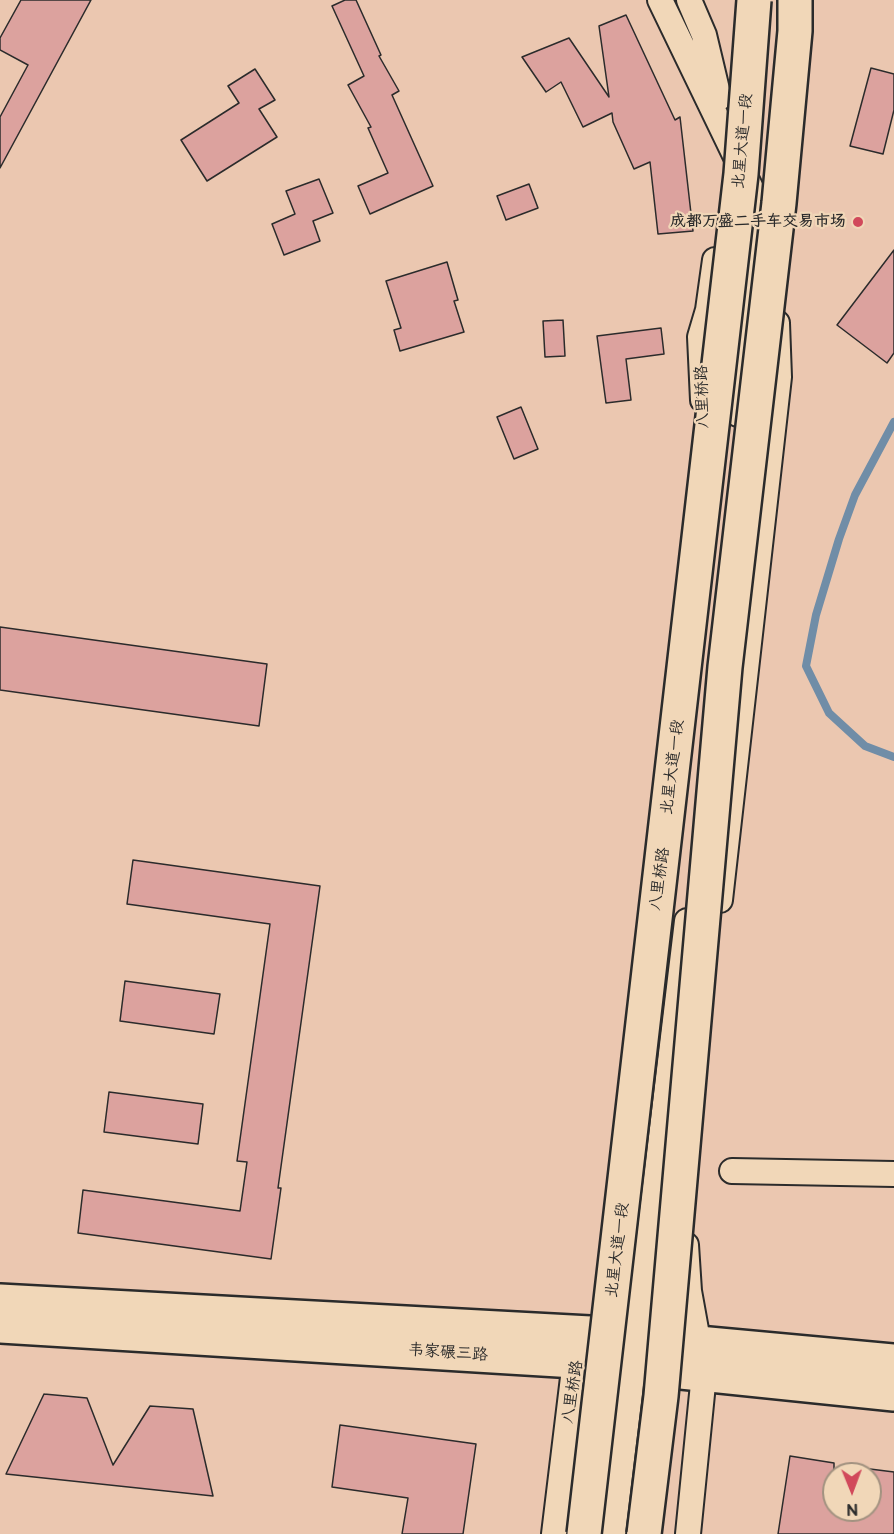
<!DOCTYPE html>
<meta charset="utf-8">
<style>
body{margin:0}
#map{position:relative;width:894px;height:1534px;overflow:hidden;background:#ebc7b0;font-family:"Balsamiq Sans",sans-serif}
canvas{display:block}
.north{position:absolute;left:822px;top:1462px;width:60px;height:60px;box-sizing:border-box;background:#f1d7b8;border:2px solid #a29280;border-radius:50%;rotate:179deg;font-size:16px;font-weight:700;line-height:24px;text-align:center;color:#2b2b2b}
.north::after{content:'';display:block;margin:auto;width:21px;height:27px;background:#d1495b;clip-path:polygon(50% 0,100% 100%,50% 72%,0 100%)}
</style>
<div id="map">
<canvas width="894" height="1534"></canvas>
<div class="north">N</div>
</div>
<script>
const g = document.querySelector('canvas').getContext('2d');
g.lineJoin = 'round';
function shape(rows) {
  const path = new Path2D();
  for (const r of rows) {
    path.moveTo(r[0], r[1]);
    for (let i = 2; i < r.length; i += 2) path.lineTo(r[i], r[i + 1]);
  }
  return path;
}
function stroke(path, color, width, dash) {
  g.strokeStyle = color;
  g.lineWidth = width;
  g.lineCap = dash ? 'butt' : 'round';
  g.setLineDash(dash || []);
  g.stroke(path);
}
function fillPath(path, color) {
  g.fillStyle = color;
  g.fill(path, 'evenodd');
}
function write(font, color, halo, rows, align = 'center') {
  g.font = font + ' "Balsamiq Sans","LXGW WenKai TC",sans-serif';
  g.lineWidth = 4.5;
  g.setLineDash([]);
  g.textBaseline = 'middle';
  g.strokeStyle = halo;
  g.fillStyle = color;
  for (const [text, x, y, turn = 0] of rows) {
    g.save();
    g.translate(x, y);
    g.rotate((+turn || 0) * Math.PI / 180);
    g.textAlign = isNaN(turn) ? turn : align;
    if (halo) g.strokeText(text, 0, 0);
    g.fillText(text, 0, 0);
    g.restore();
  }
}
const stream = shape([
 [894,422,855,495,839,539,816,615,806,666,829,713,865,746,894,757]
]);
const building = shape([
 [21,0,91,0,0,168,0,117,28,65,0,50,0,38,21,0],
 [345,0,356,0,381,55,379,56,399,91,392,95,433,186,370,214,358,186,388,173,368,128,371,127,348,85,364,76,332,6,345,0],
 [626,15,675,120,680,117,693,231,658,234,650,162,634,169,613,122,612,113,583,127,561,82,546,92,522,57,569,38,609,97,599,26,626,15],
 [871,68,894,74,894,110,883,154,850,146,871,68],
 [255,69,275,100,259,109,277,137,207,181,181,140,239,103,228,86,255,69],
 [319,179,333,213,313,221,320,241,284,255,272,224,295,214,286,191,319,179],
 [529,184,538,208,506,220,497,196,529,184],
 [894,250,894,353,887,363,837,325,894,250],
 [447,262,458,300,454,301,464,332,400,351,394,330,401,328,386,281,447,262],
 [563,320,565,356,545,357,543,321,563,320],
 [661,328,664,354,626,359,631,400,606,403,597,336,661,328],
 [521,407,538,449,514,459,497,417,521,407],
 [0,627,267,664,259,726,0,690,0,627],
 [133,860,320,886,278,1188,281,1188,271,1259,78,1233,83,1190,240,1211,247,1162,237,1161,270,924,127,904,133,860],
 [125,981,220,994,214,1034,120,1021,125,981],
 [109,1092,203,1104,198,1144,104,1132,109,1092],
 [44,1394,87,1398,113,1465,150,1406,193,1409,213,1496,6,1474,44,1394],
 [340,1425,476,1444,463,1534,402,1534,408,1498,332,1487,340,1425],
 [790,1456,834,1463,834,1510,870,1510,870,1469,894,1472,894,1534,778,1534,790,1456]
]);
const minor = shape([
 [660,0,761,209,766,244],
 [689,0,704,35,719,98],
 [703,400,700,337,708,310,715,260],
 [738,414,751,263,750,219],
 [720,900,779,377,777,323],
 [732,1171,894,1174],
 [686,1245,689,1291,704,1374,688,1534],
 [554,1534,575,1361,582,1348],
 [613,1534,687,921]
]);
const secondary = shape([
 [0,1301,590,1333,894,1361],
 [0,1326,575,1361,894,1394]
]);
const trunkBridge = shape([
 [584,1534,741,174,754,0],
 [644,1534,661,1396,725,667,779,203,795,31,795,0]
]);
const markers = [
 [858,222,6,"#d1495b"]
];
const streetNames = [
 ["北星大道一段",743,141,-85],
 ["八里桥路",703,397,-92],
 ["北星大道一段",673,767,-83],
 ["八里桥路",660,879,-82],
 ["北星大道一段",618,1250,-83],
 ["韦家碾三路",448,1353,4],
 ["八里桥路",573,1392,-81]
];
const poiNames = [
 ["成都万盛二手车交易市场",846,222]
];
stroke(stream, '#708da7', 8);
fillPath(building, '#dca29e');
stroke(building, '#2b2b2b', 1.5);
stroke(minor, '#2b2b2b', 28);
stroke(secondary, '#2b2b2b', 38);
stroke(minor, '#f1d7b8', 24);
stroke(secondary, '#f1d7b8', 33);
stroke(trunkBridge, '#2b2b2b', 38, []);
stroke(trunkBridge, '#f1d7b8', 33);
for (const [x, y, r, color] of markers) {
  const dot = new Path2D();
  dot.arc(x, y, r, 0, 2 * Math.PI);
  g.fillStyle = color;
  g.fill(dot);
  stroke(dot, '#f1d7b8', 2);
}
write('16px', '#2b2b2b', '#f1d7b8', streetNames);
write('bold 16px', '#2b2b2b', '#f1d7b8', poiNames, 'right');
</script>
